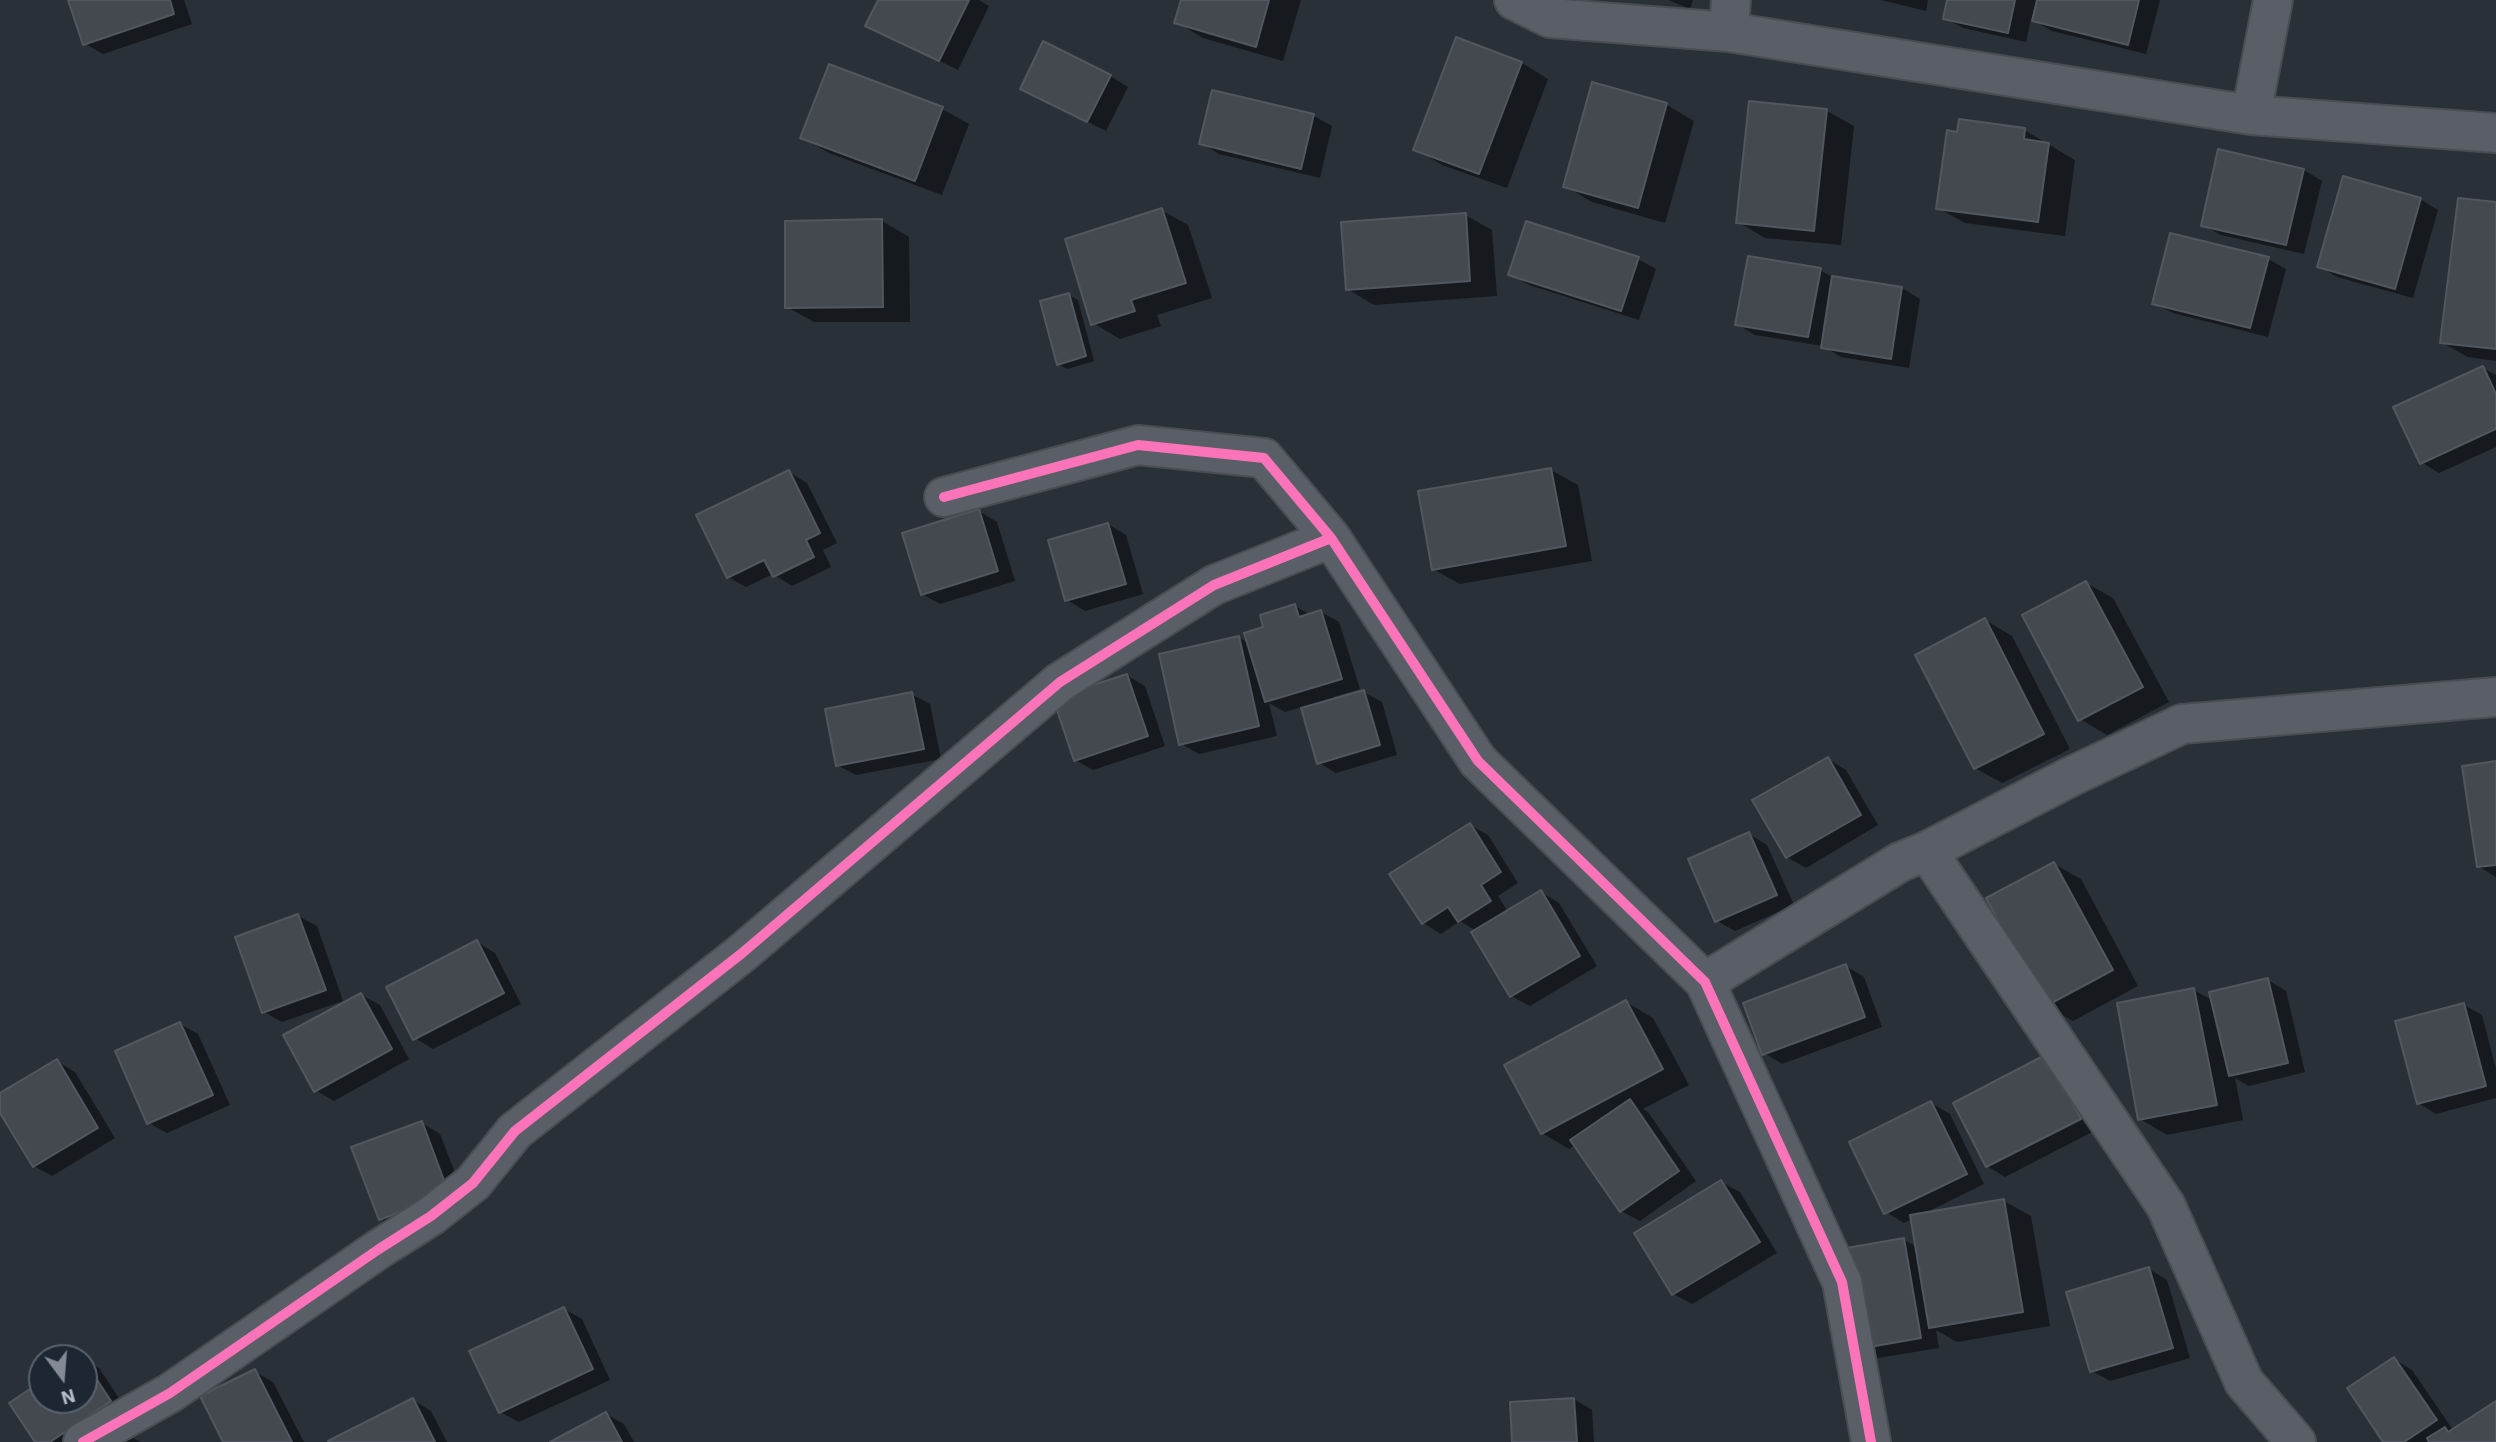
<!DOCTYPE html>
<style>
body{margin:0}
#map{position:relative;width:2496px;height:1442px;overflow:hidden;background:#2a3038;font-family:"IBM Plex Sans",sans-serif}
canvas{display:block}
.north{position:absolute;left:28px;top:1344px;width:70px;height:70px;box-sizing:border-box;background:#1d2633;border:2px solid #59626f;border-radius:50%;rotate:164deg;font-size:19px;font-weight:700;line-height:28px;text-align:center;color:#b4bcc9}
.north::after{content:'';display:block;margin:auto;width:24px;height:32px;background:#848b96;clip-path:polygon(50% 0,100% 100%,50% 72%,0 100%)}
</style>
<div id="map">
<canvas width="2496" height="1442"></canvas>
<div class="north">N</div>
</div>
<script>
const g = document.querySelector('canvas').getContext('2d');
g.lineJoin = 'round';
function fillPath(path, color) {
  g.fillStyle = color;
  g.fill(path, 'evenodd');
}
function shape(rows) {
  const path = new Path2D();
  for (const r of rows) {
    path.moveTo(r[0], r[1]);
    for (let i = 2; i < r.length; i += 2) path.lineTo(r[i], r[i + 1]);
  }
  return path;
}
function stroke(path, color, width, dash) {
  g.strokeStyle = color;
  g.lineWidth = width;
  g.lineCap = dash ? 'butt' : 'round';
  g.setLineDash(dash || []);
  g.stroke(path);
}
const shadow = shape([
 [70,0,184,0,192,24,103,54,84,43],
 [880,0,979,0,989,6,958,70,867,25],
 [1182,0,1301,0,1283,61,1203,38,1176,22],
 [1668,0,1693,0,1690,9],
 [1881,0,1928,0,1926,11],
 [1949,0,2160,0,2146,54,2052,31,2031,19,2026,42,1963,28,1945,18],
 [1457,40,1522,63,1548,79,1507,188,1442,165,1415,149],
 [1110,76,1128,87,1106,131,1040,98],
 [1593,84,1667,105,1694,121,1665,223,1592,202,1565,186],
 [1213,92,1314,116,1332,126,1320,178,1219,154,1201,143],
 [942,109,969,124,942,195,829,153,802,137],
 [1827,111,1854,126,1841,245,1765,238,1738,222],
 [2024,130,2075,160,2065,236,1965,223,1938,208,1959,134],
 [2304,170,2322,181,2304,254,2221,235,2203,225],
 [2420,199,2438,210,2413,298,2337,277,2319,266],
 [2496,204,2496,361,2468,357,2441,342],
 [1161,210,1188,225,1212,298,1157,315,1161,326,1120,339,1093,323],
 [1465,215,1492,230,1497,296,1374,305,1347,289],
 [882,221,909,237,910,322,814,322,787,307],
 [1638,259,1656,269,1639,320,1529,285,1510,274],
 [2268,259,2286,269,2268,337,2173,313,2154,303],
 [1820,270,1834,278,1902,288,1920,299,1909,368,1841,357,1823,346,1755,335,1737,324],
 [1069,295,1078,300,1094,361,1067,369,1058,364],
 [2483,368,2496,375,2496,447,2439,473,2421,462],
 [1551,470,1578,485,1592,561,1460,584,1433,569],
 [789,472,807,483,837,543,823,550,831,567,792,586,773,574,746,587,728,577],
 [979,511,997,522,1015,581,940,604,922,594],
 [1108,524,1126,535,1143,594,1085,611,1067,600],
 [2086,583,2113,598,2169,702,2107,735,2080,719],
 [1295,606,1311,615,1321,612,1339,622,1360,689,1333,697,1334,700,1364,692,1382,702,1397,755,1336,773,1318,762,1302,707,1285,712,1269,703,1277,736,1199,754,1181,744,1238,637,1249,643],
 [1985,620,2012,636,2070,749,2002,783,1975,768],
 [1126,675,1145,686,1165,746,1093,770,1075,760],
 [911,694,930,704,941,759,856,775,837,765],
 [1828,759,1846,770,1878,825,1806,868,1787,857],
 [2496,762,2496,877,2478,866],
 [1470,825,1488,835,1518,883,1498,896,1508,912,1541,892,1559,903,1597,966,1530,1006,1511,996,1476,931,1460,921,1441,934,1423,923],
 [1749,834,1767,845,1794,905,1735,931,1717,921],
 [2054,864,2081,879,2138,986,2073,1021,2046,1006],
 [298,916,317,926,343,1001,282,1022,264,1012],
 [477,942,495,953,521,1004,433,1049,415,1038],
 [1846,966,1864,977,1882,1027,1782,1064,1764,1053],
 [2268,980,2286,991,2305,1072,2249,1086,2235,1078,2243,1120,2167,1135,2140,1119,2194,990,2213,1001],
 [361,995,380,1005,409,1059,334,1101,315,1090],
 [1626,1002,1653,1018,1689,1085,1643,1109,1648,1112,1696,1181,1640,1221,1621,1211,1576,1145,1569,1149,1542,1133],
 [2464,1005,2482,1015,2496,1069,2496,1098,2436,1114,2418,1103],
 [180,1024,198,1034,230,1105,167,1133,149,1123],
 [2047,1056,2098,1129,2005,1177,1987,1166],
 [57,1061,75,1072,115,1138,52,1176,34,1166,0,1110,0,1095],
 [1931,1103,1950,1114,1984,1184,1923,1214,2004,1201,2031,1216,2050,1326,1957,1342,1936,1330,1939,1348,1878,1358,1860,1348,1904,1240,1917,1247,1912,1219,1904,1223,1886,1212],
 [422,1123,440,1134,467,1204,399,1230,380,1219],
 [1721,1182,1740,1192,1777,1253,1692,1304,1673,1294],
 [2149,1269,2167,1280,2190,1358,2110,1381,2092,1371],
 [564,1309,582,1319,610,1380,519,1422,500,1412],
 [84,1359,99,1368,128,1412,83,1442,37,1442,42,1383,42,1400,84,1400],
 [2394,1359,2412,1370,2453,1430,2496,1403,2496,1442,2385,1442],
 [254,1371,273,1382,304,1442,225,1442],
 [1574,1399,1592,1410,1594,1442,1514,1442],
 [413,1400,431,1411,447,1442,331,1442],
 [606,1414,624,1424,634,1442,553,1442],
 [133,1438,141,1442,124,1442]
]);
const building = shape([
 [68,0,170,0,174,14,83,45,68,0],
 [878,0,969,0,939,61,865,26,878,0],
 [1181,0,1269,0,1256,47,1174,23,1181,0],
 [1947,0,2015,0,2008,33,1943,19,1947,0],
 [2037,0,2139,0,2128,45,2032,21,2037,0],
 [1456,37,1522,62,1479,174,1413,150,1456,37],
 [1043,41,1111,75,1087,122,1020,89,1043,41],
 [829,64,943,107,915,181,800,138,829,64],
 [1592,82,1667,103,1638,208,1563,187,1592,82],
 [1212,90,1314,114,1301,169,1199,144,1212,90],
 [1749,101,1827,109,1814,231,1736,223,1749,101],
 [1959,119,2025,128,2024,139,2049,143,2038,222,1936,209,1947,130,1957,132,1959,119],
 [2218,149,2304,169,2286,245,2201,226,2218,149],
 [2343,176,2421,198,2395,289,2317,267,2343,176],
 [2458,198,2496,202,2496,349,2440,343,2458,198],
 [1162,208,1186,283,1131,300,1135,311,1091,325,1065,239,1162,208],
 [1466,213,1470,281,1346,290,1341,222,1466,213],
 [882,219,883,307,785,308,785,221,882,219],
 [1526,221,1639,257,1621,311,1508,275,1526,221],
 [2170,233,2269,257,2250,328,2152,304,2170,233],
 [1748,256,1821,268,1808,337,1735,325,1748,256],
 [1832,276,1902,287,1891,359,1821,348,1832,276],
 [1069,293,1086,356,1057,365,1040,301,1069,293],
 [2483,366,2496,394,2496,429,2420,464,2393,407,2483,366],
 [1551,468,1566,546,1432,570,1418,491,1551,468],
 [789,470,820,533,806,540,814,557,773,577,764,560,727,578,696,515,789,470],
 [979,509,998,571,921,595,902,533,979,509],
 [1108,523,1126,584,1065,601,1048,540,1108,523],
 [2086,581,2143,687,2078,721,2022,615,2086,581],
 [1295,604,1299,617,1321,610,1342,679,1265,702,1244,633,1263,627,1260,615,1295,604],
 [1985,618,2044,734,1974,769,1915,655,1985,618],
 [1239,636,1259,726,1179,745,1159,654,1239,636],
 [1127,674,1148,736,1074,761,1053,698,1127,674],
 [1364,690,1380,745,1317,764,1301,708,1364,690],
 [912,692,924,749,836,766,825,709,912,692],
 [1828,757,1861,815,1786,858,1752,800,1828,757],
 [2496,761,2496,865,2477,867,2462,766,2496,761],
 [1470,823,1501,872,1481,885,1491,901,1458,922,1448,907,1422,924,1389,874,1470,823],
 [1749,832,1777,895,1715,922,1688,859,1749,832],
 [2054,862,2113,970,2044,1007,1986,898,2054,862],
 [1541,890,1580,956,1510,997,1471,932,1541,890],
 [298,914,326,990,262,1013,235,937,298,914],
 [477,940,504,993,413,1040,386,987,477,940],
 [1846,964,1865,1017,1762,1055,1743,1003,1846,964],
 [2268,978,2288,1063,2229,1076,2209,992,2268,978],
 [2194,988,2217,1105,2138,1120,2117,1003,2194,988],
 [361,993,392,1049,314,1092,283,1035,361,993],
 [1626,1000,1663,1069,1541,1134,1504,1065,1626,1000],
 [2464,1003,2486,1086,2417,1104,2395,1021,2464,1003],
 [180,1022,213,1095,147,1124,115,1051,180,1022],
 [2047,1054,2081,1119,1986,1167,1953,1103,2047,1054],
 [57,1059,98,1128,33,1167,0,1113,0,1093,57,1059],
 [1630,1099,1679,1171,1620,1212,1570,1140,1630,1099],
 [1931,1101,1967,1174,1884,1214,1849,1142,1931,1101],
 [422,1121,449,1194,379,1220,351,1147,422,1121],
 [1721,1180,1760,1242,1672,1295,1634,1233,1721,1180],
 [2004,1199,2023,1312,1929,1328,1910,1215,2004,1199],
 [1904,1238,1921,1338,1858,1349,1841,1249,1904,1238],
 [2149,1267,2173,1348,2090,1372,2066,1292,2149,1267],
 [564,1307,593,1369,499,1413,469,1351,564,1307],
 [2394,1357,2437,1420,2404,1442,2383,1442,2347,1388,2394,1357],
 [84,1360,111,1401,50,1442,35,1442,9,1403,42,1381,42,1400,84,1400,84,1360],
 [255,1369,292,1442,223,1442,200,1396,255,1369],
 [413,1398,435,1442,329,1442,328,1441,413,1398],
 [1574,1398,1577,1442,1512,1442,1510,1402,1574,1398],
 [2496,1401,2496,1442,2429,1442,2427,1438,2445,1427,2448,1432,2496,1401],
 [606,1412,622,1442,550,1442,606,1412]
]);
const minor = shape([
 [1514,0,1550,18,1729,32,2251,115,2496,133],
 [1729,32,1731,0],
 [2251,115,2273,0],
 [944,497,1138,445,1264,458,1331,538,1478,761,1705,982,1842,1282,1871,1442],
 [1927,851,2166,1206,2244,1382,2296,1442],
 [1705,982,1900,862,1927,851,2072,776,2182,724,2496,697],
 [83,1442,170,1393,379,1249,431,1216,473,1183,515,1131,741,954,1060,682,1214,585,1331,538]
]);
const cycleway = shape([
 [944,497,1138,445,1264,458,1331,538,1478,761,1705,982,1842,1282,1871,1442],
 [83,1442,170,1393,379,1249,431,1216,473,1183,515,1131,741,954,1060,682,1214,585,1331,538]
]);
fillPath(shadow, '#0007');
fillPath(building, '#444950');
stroke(building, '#52575f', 2);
stroke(minor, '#484c53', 42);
stroke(minor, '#5a5e66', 38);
stroke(cycleway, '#fb73b8', 10);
</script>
